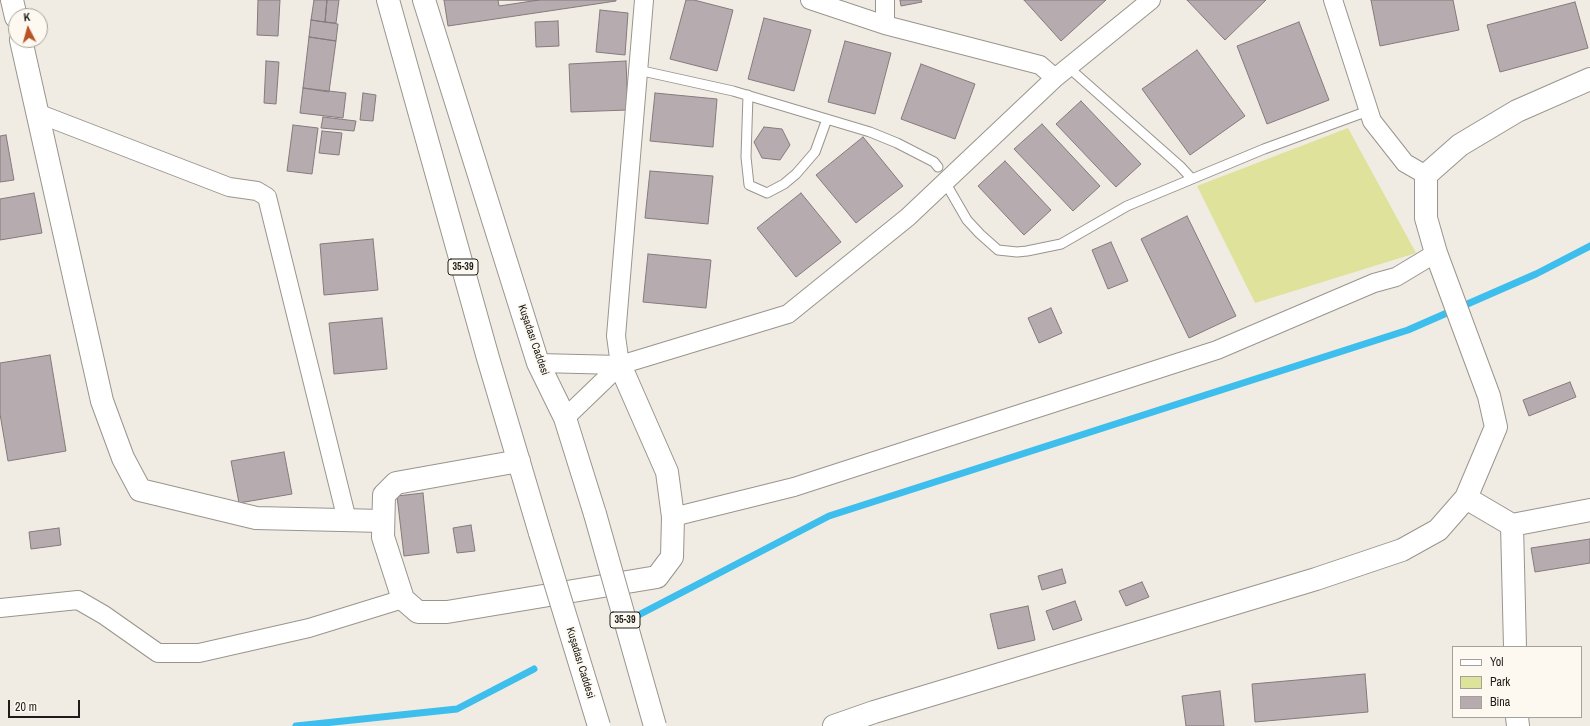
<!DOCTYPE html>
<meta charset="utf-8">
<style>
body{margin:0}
#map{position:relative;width:1590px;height:726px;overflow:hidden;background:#f0ece3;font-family:"Archivo Narrow",sans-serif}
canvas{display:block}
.legend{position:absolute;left:1452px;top:646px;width:130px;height:72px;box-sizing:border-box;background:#fdf9f0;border:1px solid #a3a19a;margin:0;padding:5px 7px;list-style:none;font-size:12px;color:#1d1c19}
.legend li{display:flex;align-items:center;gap:8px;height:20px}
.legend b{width:20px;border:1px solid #a3a19a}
.north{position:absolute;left:8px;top:8px;width:40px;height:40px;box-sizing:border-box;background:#fdf9f0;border:1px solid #a3a19a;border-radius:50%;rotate:354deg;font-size:11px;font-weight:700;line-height:16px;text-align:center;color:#1d1c19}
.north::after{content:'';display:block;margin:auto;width:14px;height:18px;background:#b95326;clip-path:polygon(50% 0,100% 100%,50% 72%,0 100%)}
.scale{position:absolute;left:8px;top:700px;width:72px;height:18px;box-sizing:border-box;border:2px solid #1d1c19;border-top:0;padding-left:5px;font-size:12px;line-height:14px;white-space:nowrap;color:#1d1c19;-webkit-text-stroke:3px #fdf9f0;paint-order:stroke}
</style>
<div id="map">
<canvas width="1590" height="726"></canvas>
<ul class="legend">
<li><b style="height:5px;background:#fff"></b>Yol</li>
<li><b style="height:11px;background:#dee29b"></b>Park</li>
<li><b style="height:11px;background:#b6acaf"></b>Bina</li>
</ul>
<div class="north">K</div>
<div class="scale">20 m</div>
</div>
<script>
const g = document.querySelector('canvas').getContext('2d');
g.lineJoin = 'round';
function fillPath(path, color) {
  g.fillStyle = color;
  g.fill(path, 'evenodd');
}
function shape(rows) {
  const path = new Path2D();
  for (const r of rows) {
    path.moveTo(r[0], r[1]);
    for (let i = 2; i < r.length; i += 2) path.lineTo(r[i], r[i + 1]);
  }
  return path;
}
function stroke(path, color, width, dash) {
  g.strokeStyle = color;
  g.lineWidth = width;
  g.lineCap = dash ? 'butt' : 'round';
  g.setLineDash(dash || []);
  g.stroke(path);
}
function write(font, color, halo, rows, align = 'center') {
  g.font = font + ' "Archivo Narrow",sans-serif';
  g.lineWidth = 3.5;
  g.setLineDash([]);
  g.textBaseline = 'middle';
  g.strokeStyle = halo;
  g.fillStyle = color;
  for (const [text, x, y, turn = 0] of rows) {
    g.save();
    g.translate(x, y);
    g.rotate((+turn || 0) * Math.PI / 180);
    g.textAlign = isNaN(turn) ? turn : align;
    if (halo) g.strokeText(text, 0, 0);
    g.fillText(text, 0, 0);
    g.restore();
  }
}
const green = shape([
 [1348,128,1416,253,1255,303,1197,186]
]);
const stream = shape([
 [627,621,829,516,1408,330,1536,274,1590,246],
 [296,726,457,709,534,669]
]);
const building = shape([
 [258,0,280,0,278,36,257,35,258,0],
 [314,0,327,0,325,22,311,20,314,0],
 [327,0,339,0,336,23,325,22,327,0],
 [444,0,616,0,616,1,448,26,444,0],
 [498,0,539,0,499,6,498,0],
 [686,0,694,0,733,10,717,71,670,59,686,0],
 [900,0,921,0,922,2,901,6,900,0],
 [1024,0,1106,0,1061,41,1024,0],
 [1187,0,1266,0,1225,40,1187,0],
 [1371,0,1453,0,1459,30,1380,46,1371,0],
 [1575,2,1588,48,1500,72,1487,25,1575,2],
 [600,10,628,13,625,55,596,52,600,10],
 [764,18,811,30,794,91,748,79,764,18],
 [311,20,338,24,336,41,309,37,311,20],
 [558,21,559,46,536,47,535,22,558,21],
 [1299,22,1329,100,1267,124,1237,46,1299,22],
 [309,37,336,41,329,92,303,88,309,37],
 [845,41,891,53,875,114,828,102,845,41],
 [1197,50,1245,116,1190,155,1142,89,1197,50],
 [266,61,279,62,276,104,264,103,266,61],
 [626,61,628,110,571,112,569,64,626,61],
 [921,64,975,84,955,139,901,119,921,64],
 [303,88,346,93,343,118,300,113,303,88],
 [363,93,376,95,373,121,360,120,363,93],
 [655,93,717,99,713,147,650,141,655,93],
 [1081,101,1141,164,1116,187,1056,124,1081,101],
 [323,117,356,121,354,131,321,128,323,117],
 [1042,124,1100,186,1073,211,1014,149,1042,124],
 [293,125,318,128,312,174,287,171,293,125],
 [764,127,782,129,790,145,780,160,762,158,754,142,764,127],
 [322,131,342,133,339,155,319,153,322,131],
 [6,135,14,180,0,182,0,136,6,135],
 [863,137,903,186,856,223,816,175,863,137],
 [1005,161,1051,210,1024,235,978,186,1005,161],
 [650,171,713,176,708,224,645,218,650,171],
 [34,193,42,233,0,240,0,199,34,193],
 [801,193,841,242,796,277,757,228,801,193],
 [1187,216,1236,316,1189,338,1141,239,1187,216],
 [373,239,378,290,324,295,320,244,373,239],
 [1111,242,1128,281,1108,289,1092,250,1111,242],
 [648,254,711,260,706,308,643,302,648,254],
 [1051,308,1062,333,1039,343,1028,318,1051,308],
 [382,318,387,369,334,374,329,323,382,318],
 [50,355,66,451,8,461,0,414,0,363,50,355],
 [1570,382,1576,397,1529,416,1523,400,1570,382],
 [284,452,292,494,239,503,231,461,284,452],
 [423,493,429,553,404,556,397,496,423,493],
 [471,525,475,551,457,553,453,528,471,525],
 [59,528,61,545,31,549,29,532,59,528],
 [1590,539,1590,563,1535,572,1531,548,1590,539],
 [1062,569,1066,583,1042,590,1038,576,1062,569],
 [1142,582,1149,597,1126,606,1119,591,1142,582],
 [1075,601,1082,620,1053,630,1046,611,1075,601],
 [1028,606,1035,640,998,649,990,614,1028,606],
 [1365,674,1368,712,1255,722,1252,684,1365,674],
 [1220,691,1224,726,1186,726,1182,696,1220,691]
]);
const lane = shape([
 [1068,67,1180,166,1192,179],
 [638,70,733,91,870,132,897,143,934,162,938,167],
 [748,95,746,157,749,185,767,193,784,184,796,174,815,152,827,119],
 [945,182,967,220,980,234,998,250,1017,252,1027,251,1061,244,1127,206,1264,149,1368,111]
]);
const street = shape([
 [810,0,885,25,1040,65,1055,78],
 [885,0,885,25],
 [1333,0,1372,121,1405,163,1426,175],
 [37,113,229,187,257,191,267,197,347,520],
 [538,363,620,365,788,314,908,217,1055,78,1151,0],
 [620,365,616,336,644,0],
 [565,418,620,365],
 [673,517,794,487,1217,350,1374,283,1396,277,1436,253],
 [0,608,78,600,104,615,158,653,199,653,309,628,403,599]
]);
const secondary = shape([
 [12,0,16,17],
 [21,40,102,401,123,458,140,490,256,518,383,521],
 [1466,498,1512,525,1515,647],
 [1512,525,1590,510],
 [1517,717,1518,726],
 [834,726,874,712,1316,579,1402,550,1438,530,1466,498,1496,427,1489,396,1436,253,1426,218,1426,175,1460,145,1517,111,1590,79]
]);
const primary = shape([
 [388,0,488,358,540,533],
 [424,0,538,363,565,418,595,514],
 [519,461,396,483,384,495,383,537,403,599,418,612,447,612,657,577,672,557,673,517,667,472,620,365]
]);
const primaryBridge = shape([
 [595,514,655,726],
 [540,533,599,726]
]);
const shields = [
 [463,267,30],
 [625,620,30]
];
const shieldNames = [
 ["35-39",463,267],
 ["35-39",625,620]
];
const streetNames = [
 ["Kuşadası Caddesi",533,340,71],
 ["Kuşadası Caddesi",580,663,73]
];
fillPath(green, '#dee29b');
stroke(stream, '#3dbeec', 7);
fillPath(building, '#b6acaf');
stroke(building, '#847a7d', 1);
stroke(lane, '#99958d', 11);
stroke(street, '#99958d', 20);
stroke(secondary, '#99958d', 24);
stroke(primary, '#99958d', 24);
stroke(lane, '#fff', 9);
stroke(street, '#fff', 18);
stroke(secondary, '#fff', 22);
stroke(primary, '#fff', 22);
stroke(primaryBridge, '#99958d', 24, []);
stroke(primaryBridge, '#fff', 22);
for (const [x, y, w] of shields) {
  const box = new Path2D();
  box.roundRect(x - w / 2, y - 8, w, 16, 3);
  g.fillStyle = '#fdf9f0';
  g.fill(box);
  stroke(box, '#1d1c19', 1);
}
write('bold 10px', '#1d1c19', null, shieldNames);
write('11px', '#1d1c19', '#fdf9f0', streetNames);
</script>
